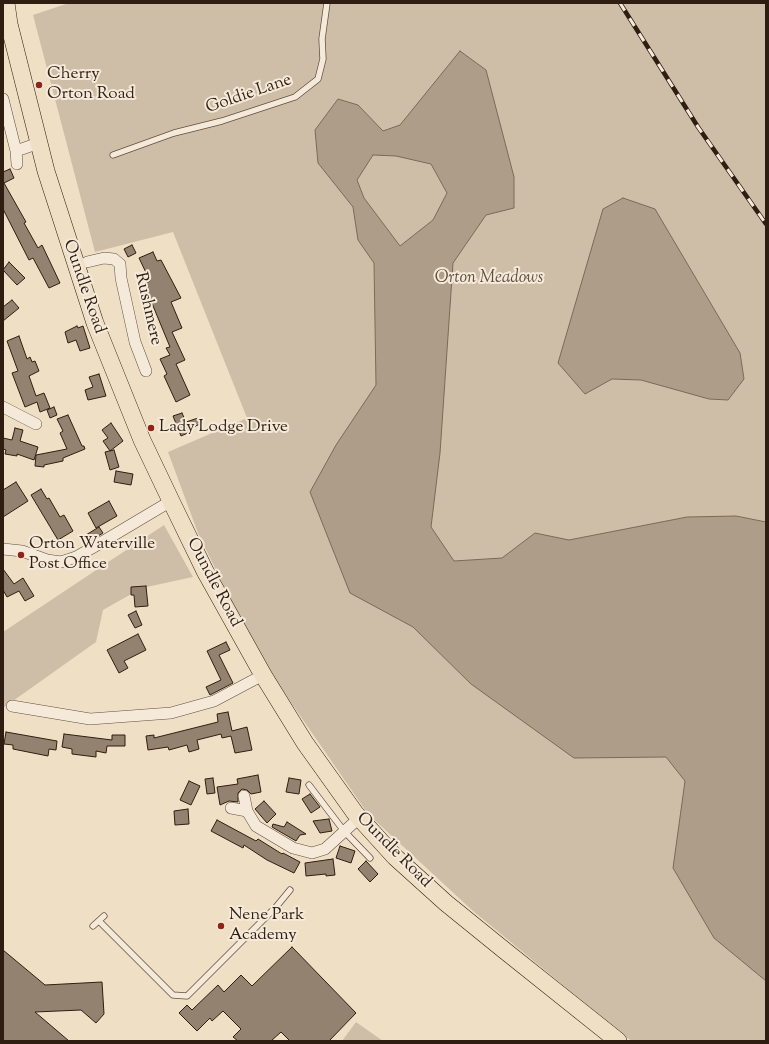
<!DOCTYPE html>
<style>
body{margin:0}
#map{position:relative;width:769px;height:1044px;overflow:hidden;background:#efdfc5;font-family:"Sorts Mill Goudy",serif}
canvas{display:block}
.frame{position:absolute;inset:0;border:4px solid #301d12;pointer-events:none}
</style>
<div id="map">
<canvas width="769" height="1044"></canvas>
<div class="frame"></div>
</div>
<script>
const g = document.querySelector('canvas').getContext('2d');
g.lineJoin = 'round';
function fillPath(path, color) {
  g.fillStyle = color;
  g.fill(path, 'evenodd');
}
function shape(rows) {
  const path = new Path2D();
  for (const r of rows) {
    path.moveTo(r[0], r[1]);
    for (let i = 2; i < r.length; i += 2) path.lineTo(r[i], r[i + 1]);
  }
  return path;
}
function stroke(path, color, width, dash) {
  g.strokeStyle = color;
  g.lineWidth = width;
  g.lineCap = dash ? 'butt' : 'round';
  g.setLineDash(dash || []);
  g.stroke(path);
}
function write(font, color, halo, rows, align = 'center') {
  g.font = font + ' "Sorts Mill Goudy",serif';
  g.lineWidth = 4;
  g.setLineDash([]);
  g.textBaseline = 'middle';
  g.strokeStyle = halo;
  g.fillStyle = color;
  for (const [text, x, y, turn = 0] of rows) {
    g.save();
    g.translate(x, y);
    g.rotate((+turn || 0) * Math.PI / 180);
    g.textAlign = isNaN(turn) ? turn : align;
    if (halo) g.strokeText(text, 0, 0);
    g.fillText(text, 0, 0);
    g.restore();
  }
}
const green = shape([
 [69,3,766,3,766,1041,632,1041,626,1037,473,911,368,814,254,649,198,533,168,452,247,418,173,232,95,252,33,15],
 [164,525,193,577,142,588,103,610,96,642,3,708,3,632],
 [356,1022,383,1041,342,1041]
]);
const water = shape([
 [460,51,486,70,514,177,514,208,486,215,453,263,440,453,431,527,454,561,502,558,535,533,569,540,687,517,736,516,766,522,766,981,714,938,673,868,685,781,666,757,574,758,471,684,413,627,350,593,310,492,336,445,376,385,374,263,358,240,353,207,318,163,315,130,338,99,358,105,383,131,400,125,460,51],
 [373,155,396,156,431,164,447,193,433,220,400,246,364,198,357,180,373,155],
 [623,198,655,209,740,353,744,379,728,400,709,399,641,380,612,379,585,394,558,363,603,209,623,198]
]);
const building = shape([
 [10,169,14,178,4,183,26,222,24,223,38,248,42,245,60,283,49,288,33,258,29,260,3,209,3,172,10,169],
 [132,245,136,253,128,257,124,249,132,245],
 [153,252,157,261,161,260,181,298,171,302,182,328,172,332,185,360,176,364,190,395,176,402,164,376,167,374,160,359,170,355,166,348,170,347,144,284,150,281,139,258,153,252],
 [9,262,25,278,17,285,3,270,9,262],
 [12,300,19,308,3,321,3,307,12,300],
 [77,326,78,328,83,326,90,348,80,351,76,340,68,343,65,332,77,326],
 [19,336,27,359,30,357,32,362,35,361,39,371,29,376,36,396,44,393,50,408,40,412,37,402,25,407,12,373,18,371,7,341,19,336],
 [99,374,106,396,88,400,85,390,93,387,89,377,99,374],
 [54,407,57,415,50,418,47,410,54,407],
 [182,413,186,422,198,418,200,424,189,429,190,432,181,436,173,416,182,413],
 [68,415,82,446,84,446,85,449,63,458,63,461,44,465,44,467,35,466,36,455,67,449,60,433,63,431,57,419,68,415],
 [111,423,123,441,110,451,103,441,108,438,102,430,111,423],
 [15,428,23,430,20,441,38,447,34,460,17,454,17,456,5,454,6,450,3,449,3,438,12,440,15,428],
 [114,450,119,467,110,470,105,452,114,450],
 [116,471,133,474,131,485,114,482,116,471],
 [16,482,28,501,3,517,3,490,16,482],
 [41,489,47,499,49,498,60,517,64,515,73,531,58,540,31,495,41,489],
 [109,501,117,516,96,528,88,513,109,501],
 [99,527,103,533,85,544,81,538,99,527],
 [3,569,14,584,23,578,34,596,25,601,19,591,7,597,3,590,3,569],
 [146,586,148,606,135,607,134,595,131,595,131,587,146,586],
 [136,611,142,625,135,628,128,615,136,611],
 [138,634,146,650,124,661,128,668,119,673,107,650,138,634],
 [226,642,230,650,219,655,233,683,210,695,206,687,221,680,207,651,226,642],
 [228,712,232,731,247,727,252,750,235,753,231,736,222,738,221,734,197,740,199,749,189,752,187,745,169,750,168,747,148,750,146,736,154,735,154,738,218,722,217,714,228,712],
 [6,732,57,741,56,750,49,749,48,756,13,749,13,745,4,744,6,732],
 [64,734,112,740,112,735,125,735,125,746,107,746,106,753,96,751,96,757,72,754,72,749,62,747,64,734],
 [258,775,261,792,251,794,247,790,242,789,238,793,238,802,229,801,220,805,217,787,238,784,237,779,258,775],
 [213,778,215,793,207,794,205,779,213,778],
 [289,778,301,780,299,794,286,792,289,778],
 [189,781,200,786,191,805,180,800,189,781],
 [310,794,320,807,311,813,302,799,310,794],
 [264,801,276,814,267,823,255,809,264,801],
 [188,809,189,824,175,825,174,811,188,809],
 [329,819,332,831,320,833,313,821,329,819],
 [217,820,256,841,258,839,282,854,283,853,300,862,294,873,267,860,244,845,243,848,211,831,217,820],
 [287,822,306,834,300,835,296,841,272,827,273,824,284,827,287,822],
 [340,846,355,851,351,863,336,858,340,846],
 [333,859,335,875,326,876,326,874,306,876,305,863,333,859],
 [366,861,378,874,370,882,358,869,366,861],
 [292,947,356,1013,329,1041,290,1041,281,1032,271,1041,238,1041,233,1037,241,1029,223,1011,212,1021,210,1018,197,1031,179,1013,187,1005,192,1010,218,985,224,992,241,975,252,986,292,947],
 [3,950,45,985,102,982,104,1014,96,1023,81,1010,35,1012,69,1041,3,1041,3,950]
]);
const service = shape([
 [113,155,174,133,222,121,295,97,318,79,323,59,322,39,327,3],
 [309,785,344,831,370,858],
 [99,921,173,995,187,996,276,907,290,890],
 [93,926,104,916]
]);
const minor = shape([
 [3,99,16,151,39,143],
 [16,151,17,164],
 [87,262,104,258,114,259,120,264,121,278,135,342,146,371],
 [3,407,36,424],
 [3,549,22,551,47,560,61,562,76,557,92,548,171,501],
 [12,706,90,719,171,713,214,701,263,675],
 [244,796,247,811,256,826,293,848,312,853,325,849,359,818],
 [231,808,247,811]
]);
const primary = shape([
 [6,3,9,24,46,171,95,323,142,440,171,501,205,571,263,675,305,743,355,813,395,857,446,903,504,950,618,1041]
]);
const rail = shape([
 [620,3,698,127,766,224]
]);
const markers = [
 [39,85,4,"#8f2418"],
 [151,428,4,"#8f2418"],
 [21,555,4,"#8f2418"],
 [221,926,4,"#8f2418"]
];
const poiNames = [
 ["Cherry",47,75],
 ["Orton Road",47,95],
 ["Lady Lodge Drive",159,428],
 ["Orton Waterville",29,545],
 ["Post Office",29,565],
 ["Nene Park",229,916],
 ["Academy",229,936]
];
const streetNames = [
 ["Goldie Lane",249,95,-19],
 ["Oundle Road",83,287,71],
 ["Rushmere",147,309,77],
 ["Oundle Road",213,583,62],
 ["Oundle Road",393,851,45]
];
const parkNames = [
 ["Orton Meadows",489,279]
];
fillPath(green, '#cfbea7');
fillPath(water, '#ae9d88');
stroke(water, '#7c6a59', 1);
fillPath(building, '#93826f');
stroke(building, '#301d12', 1);
stroke(service, '#604e3f', 7);
stroke(minor, '#604e3f', 12);
stroke(primary, '#301d12', 18);
stroke(service, '#f5ead9', 5.5);
stroke(minor, '#f5ead9', 11);
stroke(primary, '#efdfc5', 17);
stroke(rail, '#301d12', 4.5);
stroke(rail, '#f5ead9', 3, [9]);
for (const [x, y, r, color] of markers) {
  const dot = new Path2D();
  dot.arc(x, y, r, 0, 2 * Math.PI);
  g.fillStyle = color;
  g.fill(dot);
  stroke(dot, '#f5ead9', 1.5);
}
write('17px', '#301d12', '#f5ead9', poiNames, 'left');
write('17px', '#301d12', '#f5ead9', streetNames);
write('italic 17px', '#604d3f', '#f5ead9', parkNames);
</script>
